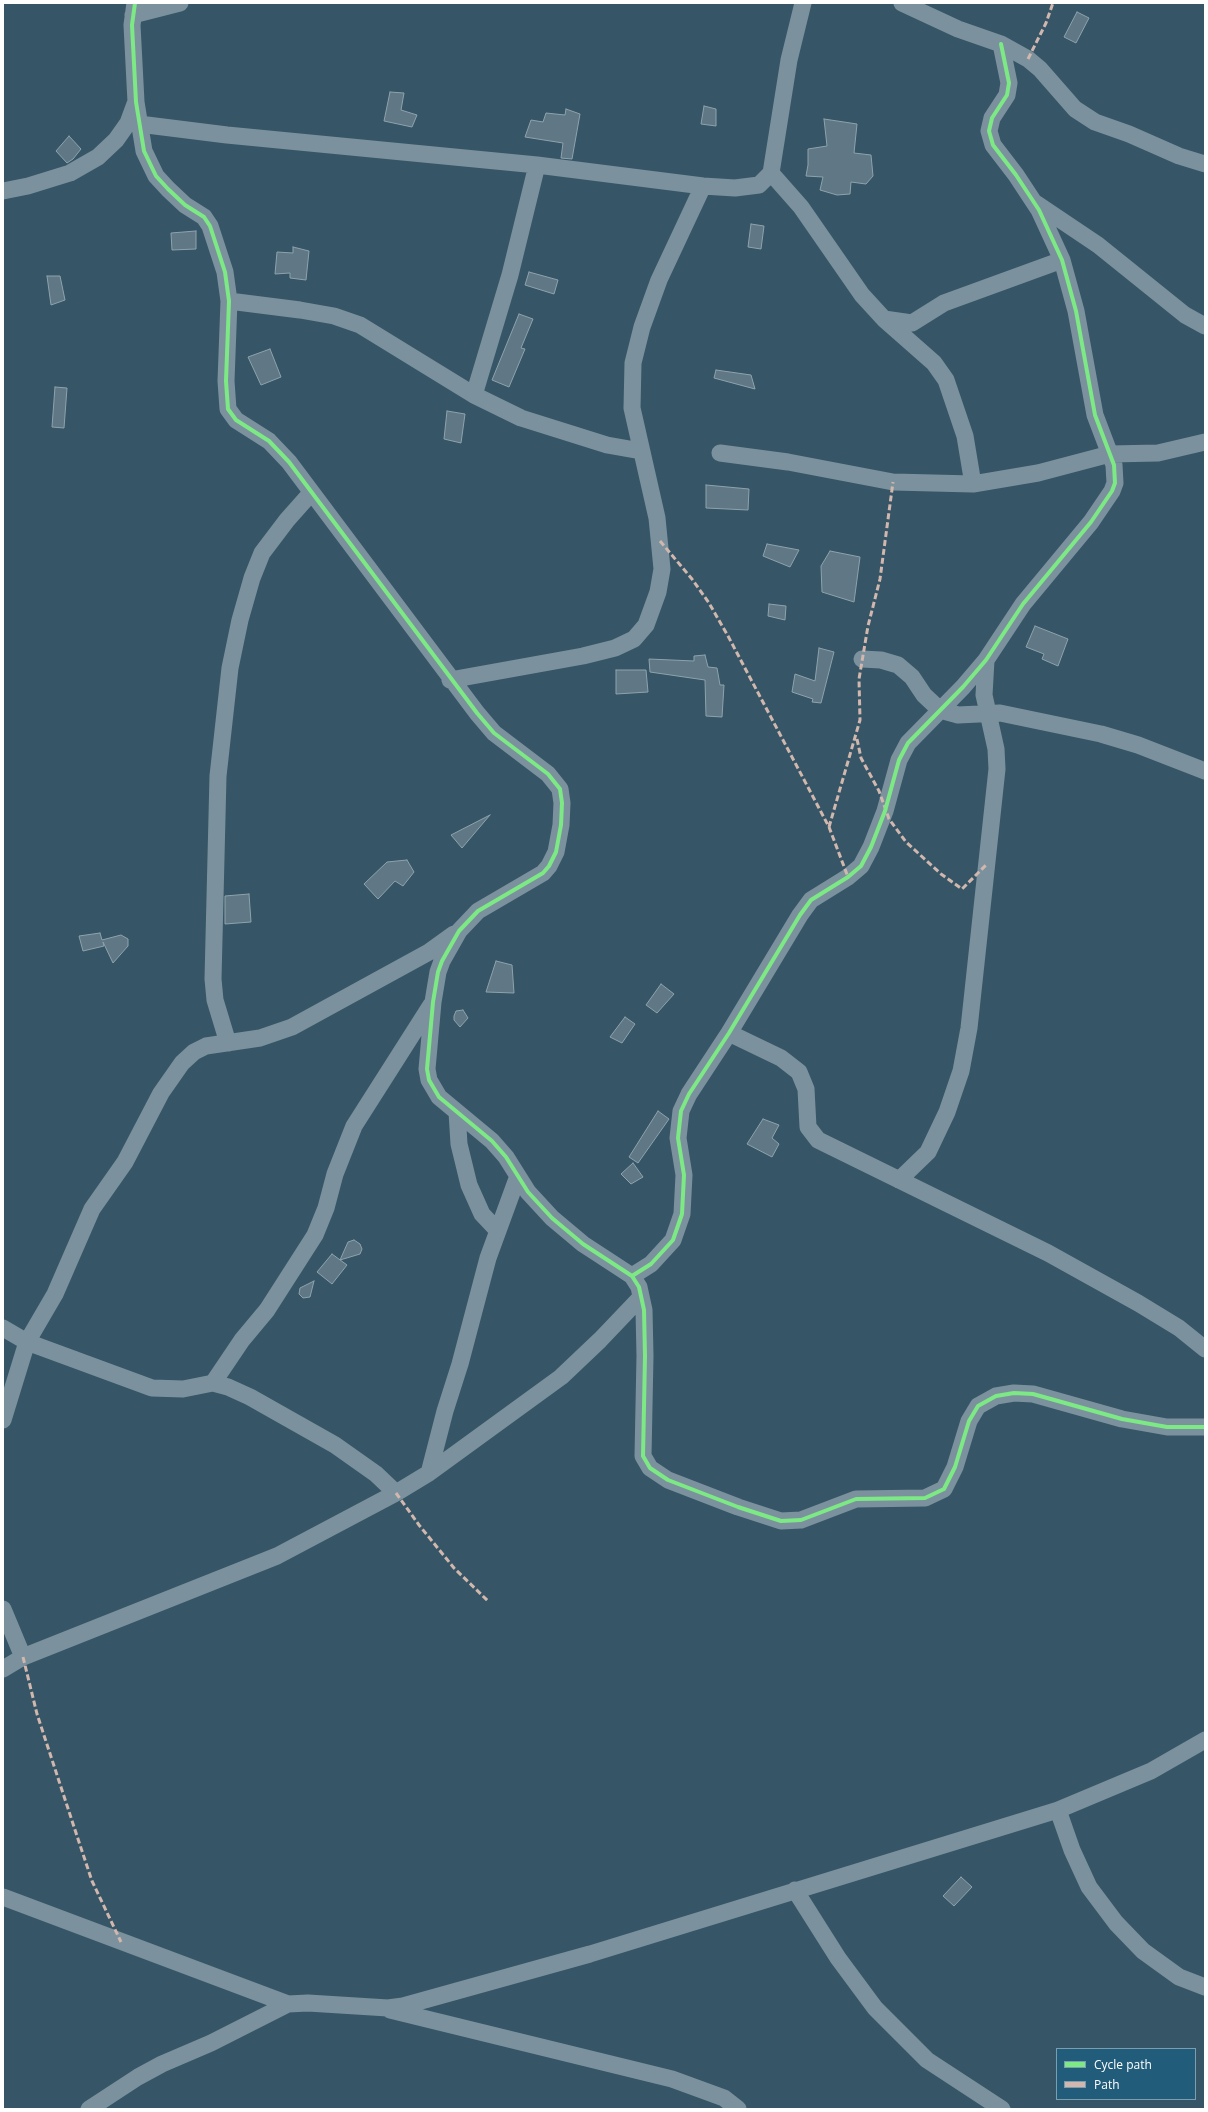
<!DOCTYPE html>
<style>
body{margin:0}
#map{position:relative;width:1208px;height:2112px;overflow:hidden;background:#365667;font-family:"Open Sans",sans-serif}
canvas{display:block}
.frame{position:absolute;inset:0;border:4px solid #fff;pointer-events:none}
.legend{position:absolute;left:1056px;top:2048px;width:140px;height:52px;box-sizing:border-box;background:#225c7b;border:1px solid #7a9db0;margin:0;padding:5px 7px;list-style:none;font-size:12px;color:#fff}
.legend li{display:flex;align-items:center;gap:8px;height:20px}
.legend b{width:20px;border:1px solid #7a9db0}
</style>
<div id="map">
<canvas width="1208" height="2112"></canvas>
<div class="frame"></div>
<ul class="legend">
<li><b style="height:5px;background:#7ce984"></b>Cycle path</li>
<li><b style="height:5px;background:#d1b7ad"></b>Path</li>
</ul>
</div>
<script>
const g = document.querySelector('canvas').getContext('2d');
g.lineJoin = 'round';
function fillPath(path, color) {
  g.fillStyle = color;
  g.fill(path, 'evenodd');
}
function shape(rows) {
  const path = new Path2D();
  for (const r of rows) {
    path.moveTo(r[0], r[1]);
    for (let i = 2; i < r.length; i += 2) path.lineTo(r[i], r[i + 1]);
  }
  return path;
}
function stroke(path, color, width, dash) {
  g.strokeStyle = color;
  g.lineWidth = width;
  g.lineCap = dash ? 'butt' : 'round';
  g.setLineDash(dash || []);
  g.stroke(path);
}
const building = shape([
 [1077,12,1089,18,1076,43,1064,37,1077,12],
 [390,92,404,93,401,110,417,115,412,127,384,121,390,92],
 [704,106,716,109,716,126,701,124,704,106],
 [566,109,580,114,572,159,561,158,563,143,525,137,531,120,543,122,546,113,565,115,566,109],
 [824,119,857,124,854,153,871,155,873,176,866,184,851,182,850,194,837,195,820,190,823,177,806,176,808,165,808,149,827,146,824,119],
 [69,136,81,149,73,159,67,163,56,151,69,136],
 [751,224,764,226,761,249,748,247,751,224],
 [196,231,196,249,172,250,171,233,196,231],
 [293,247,309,251,306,280,290,278,290,273,275,274,277,252,293,253,293,247],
 [529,272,558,280,554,294,525,285,529,272],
 [47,276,60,276,65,300,51,305,47,276],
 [519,314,533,319,521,348,525,349,509,387,492,380,519,314],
 [270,349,281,377,261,385,248,357,270,349],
 [716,370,751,375,755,389,714,378,716,370],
 [55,387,67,388,64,428,52,427,55,387],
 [447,411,465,414,461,443,444,439,447,411],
 [706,485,749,489,748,510,706,508,706,485],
 [767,544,799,550,790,567,763,556,767,544],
 [830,551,860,557,854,602,822,592,821,566,830,551],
 [769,604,786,606,785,620,768,616,769,604],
 [1035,626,1068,639,1058,666,1042,659,1044,654,1026,647,1035,626],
 [819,648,834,652,821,703,812,702,813,699,792,692,795,674,815,681,819,648],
 [705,655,708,667,717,668,720,685,724,685,722,717,706,716,705,680,650,672,649,659,694,661,694,656,705,655],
 [616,670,646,670,648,692,616,694,616,670],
 [490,815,462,848,451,835,490,815],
 [407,860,414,872,403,886,395,881,378,899,364,884,387,862,407,860],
 [249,894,251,922,225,924,225,896,249,894],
 [100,933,102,940,121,935,128,939,128,946,113,963,103,942,104,946,83,951,79,936,100,933],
 [496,961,512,965,514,993,486,992,496,961],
 [661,984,674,994,657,1013,646,1005,661,984],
 [463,1010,468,1018,460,1027,454,1020,454,1016,456,1011,463,1010],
 [625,1017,635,1024,622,1043,610,1037,625,1017],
 [658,1111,669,1119,638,1163,629,1157,658,1111],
 [763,1119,779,1125,772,1138,779,1144,772,1157,747,1144,763,1119],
 [633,1163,643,1177,631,1184,621,1174,633,1163],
 [354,1240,360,1244,362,1249,360,1254,340,1260,348,1242,354,1240],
 [332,1254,347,1265,332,1284,317,1272,332,1254],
 [314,1281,310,1297,303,1298,299,1294,300,1288,314,1281],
 [961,1877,972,1887,954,1906,943,1896,961,1877]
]);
const street = shape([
 [135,3,132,25,136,102,144,151,156,176,168,189,185,205,204,217,210,226,225,272,229,301,226,381,228,409,236,420,269,441,289,462,477,713,494,733,548,774,560,789,562,803,561,825,556,852,549,866,543,873,478,911,459,931,442,961,438,972,433,1002,427,1069,429,1080,439,1097,492,1141,506,1157,528,1192,552,1218,583,1244,632,1276,639,1287,644,1310,645,1356,643,1456,650,1468,668,1480,738,1507,781,1521,801,1520,856,1499,925,1498,944,1489,955,1467,969,1421,978,1406,996,1396,1014,1393,1033,1394,1122,1419,1167,1427,1205,1427],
 [902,3,958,29,1001,44,1028,59,1040,69,1075,109,1095,122,1129,134,1179,156,1205,164],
 [133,15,180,3],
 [139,124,227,135,537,165,703,186,735,188,759,185,771,173,789,60,803,3],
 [771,173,801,207,862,295,884,319,934,363,946,380,965,436,973,484],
 [3,191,28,186,70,173,98,157,116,140,128,123,135,104],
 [1034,202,1098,245,1185,315,1205,326],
 [229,301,300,310,334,316,360,325,474,395,521,418,607,445,641,451],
 [884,319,912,323,944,303,1062,260],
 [474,395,510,275,537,165],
 [720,453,788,462,893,482,973,484,1038,473,1110,454,1158,453,1205,442],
 [862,659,881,660,898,665,912,677,924,695,940,710,958,715,1000,713,1101,734,1138,745,1205,771],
 [450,680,583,656,615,648,634,639,646,625,658,592,662,569,657,518,632,408,633,363,642,327,659,280,703,186],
 [729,1033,781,1058,799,1072,806,1089,808,1127,818,1140,1048,1253,1138,1303,1179,1328,1205,1349],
 [228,1043,215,1000,213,979,218,776,230,668,240,620,252,578,262,553,287,520,311,493],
 [457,1112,459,1144,469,1185,482,1214,498,1231],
 [899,1180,928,1152,947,1112,961,1071,969,1028,997,769,996,749,984,695,986,660],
 [632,1276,651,1264,673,1240,682,1214,684,1175,678,1138,681,1111,689,1094,729,1033,800,915,811,900,848,877,861,866,871,847,885,811,899,760,908,743,963,687,986,660,1023,604,1091,522,1112,491,1115,483,1114,465,1095,415,1076,311,1062,260,1039,210,1016,175,993,145,989,131,992,118,1007,95,1009,83,1001,44],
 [3,1328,27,1342,152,1388,183,1389,213,1383,228,1387,250,1397,335,1445,376,1474,396,1493],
 [213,1383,242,1340,267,1310,315,1235,326,1208,335,1174,354,1126,431,1005],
 [3,1420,27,1342,55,1294,92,1209,125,1162,161,1093,182,1063,194,1052,206,1046,260,1038,292,1027,429,952,454,934],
 [429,1473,445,1411,460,1364,488,1258,518,1176],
 [3,1609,23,1657],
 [3,1669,23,1657,277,1556,396,1493,429,1473,561,1377,600,1340,641,1297],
 [1058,1810,1072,1850,1089,1887,1116,1923,1143,1951,1179,1977,1205,1987],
 [795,1890,838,1958,875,2008,927,2060,1002,2109],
 [3,1897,288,2004],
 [390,2010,672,2079,724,2098,738,2109],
 [89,2109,138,2077,162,2064,211,2043,288,2004,308,2003,388,2008,403,2006,590,1954,1058,1810,1151,1771,1205,1740]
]);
const quiet = shape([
 [1028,59,1046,23,1053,3],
 [660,541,692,579,709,603,728,636,829,827,848,877],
 [857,739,861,758,879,791,889,819,906,842,941,874,962,889,987,864],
 [829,827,860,720,859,679,868,626,880,579,893,482],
 [396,1493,419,1525,454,1568,488,1601],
 [23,1657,37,1714,79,1842,92,1881,121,1942]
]);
const cycleway = shape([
 [135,3,132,25,136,102,144,151,156,176,168,189,185,205,204,217,210,226,225,272,229,301,226,381,228,409,236,420,269,441,289,462,477,713,494,733,548,774,560,789,562,803,561,825,556,852,549,866,543,873,478,911,459,931,442,961,438,972,433,1002,427,1069,429,1080,439,1097,492,1141,506,1157,528,1192,552,1218,583,1244,632,1276,639,1287,644,1310,645,1356,643,1456,650,1468,668,1480,738,1507,781,1521,801,1520,856,1499,925,1498,944,1489,955,1467,969,1421,978,1406,996,1396,1014,1393,1033,1394,1122,1419,1167,1427,1205,1427],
 [632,1276,651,1264,673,1240,682,1214,684,1175,678,1138,681,1111,689,1094,729,1033,800,915,811,900,848,877,861,866,871,847,885,811,899,760,908,743,963,687,986,660,1023,604,1091,522,1112,491,1115,483,1114,465,1095,415,1076,311,1062,260,1039,210,1016,175,993,145,989,131,992,118,1007,95,1009,83,1001,44]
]);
fillPath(building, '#607885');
stroke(building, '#8ea2ad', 1);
stroke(street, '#7b929e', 17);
stroke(quiet, '#d1b7ad', 3, [6, 3]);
stroke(cycleway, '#7ce984', 4);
</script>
